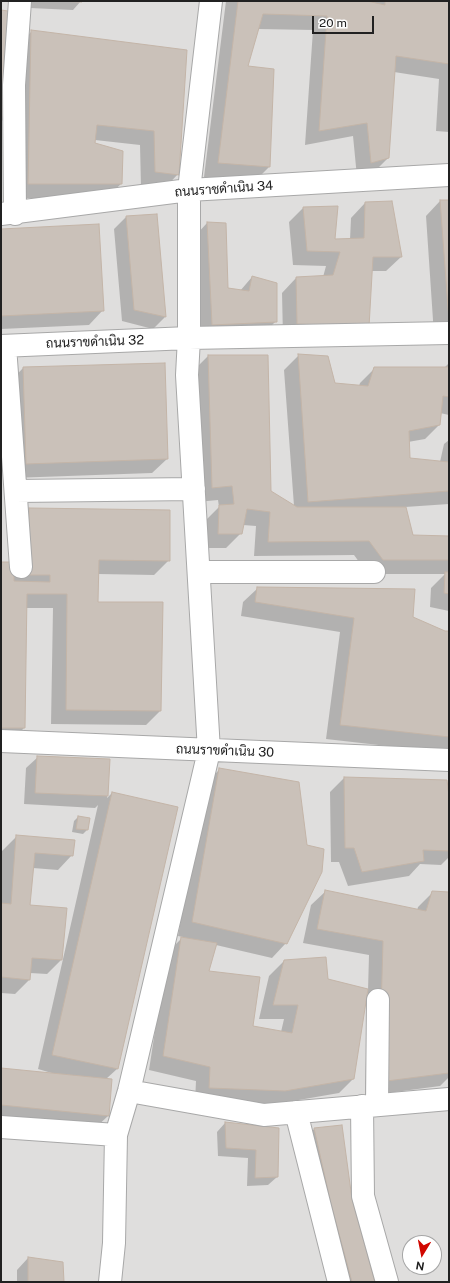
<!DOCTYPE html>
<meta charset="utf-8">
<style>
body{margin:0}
#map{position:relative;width:450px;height:1283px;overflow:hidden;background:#f1eee7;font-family:"Public Sans",sans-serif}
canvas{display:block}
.frame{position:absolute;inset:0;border:2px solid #212121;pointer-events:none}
.north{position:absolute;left:402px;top:1235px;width:40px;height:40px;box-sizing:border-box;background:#fff;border:1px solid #a6a6a6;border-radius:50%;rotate:190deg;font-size:11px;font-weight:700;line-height:16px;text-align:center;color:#212121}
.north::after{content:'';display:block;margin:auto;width:14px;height:18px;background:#d10800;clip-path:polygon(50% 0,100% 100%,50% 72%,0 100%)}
.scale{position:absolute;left:312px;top:16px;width:62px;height:18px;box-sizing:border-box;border:2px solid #212121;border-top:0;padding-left:5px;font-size:12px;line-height:14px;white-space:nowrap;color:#212121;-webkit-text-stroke:3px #fff;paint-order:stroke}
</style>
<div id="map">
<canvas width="450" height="1283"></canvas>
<div class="frame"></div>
<div class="north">N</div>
<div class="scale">20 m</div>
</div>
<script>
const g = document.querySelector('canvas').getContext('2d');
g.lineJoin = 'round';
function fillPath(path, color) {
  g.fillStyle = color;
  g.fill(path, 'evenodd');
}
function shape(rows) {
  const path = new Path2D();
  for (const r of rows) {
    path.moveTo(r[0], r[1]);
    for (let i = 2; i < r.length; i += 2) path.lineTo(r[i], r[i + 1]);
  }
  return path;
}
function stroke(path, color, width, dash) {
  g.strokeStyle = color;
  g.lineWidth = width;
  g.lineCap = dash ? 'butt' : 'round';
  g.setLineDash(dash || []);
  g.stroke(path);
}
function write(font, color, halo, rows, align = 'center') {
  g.font = font + ' "Public Sans",Sarabun,sans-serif';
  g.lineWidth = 3.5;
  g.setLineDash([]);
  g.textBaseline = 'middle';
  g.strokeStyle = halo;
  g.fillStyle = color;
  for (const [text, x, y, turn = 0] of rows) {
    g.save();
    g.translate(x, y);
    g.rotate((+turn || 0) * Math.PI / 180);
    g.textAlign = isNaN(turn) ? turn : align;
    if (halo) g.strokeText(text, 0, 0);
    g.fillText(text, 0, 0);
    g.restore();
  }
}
const residential = shape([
 [1,1,449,1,449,1282,1,1282],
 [410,1243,434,1243,434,1267,410,1267]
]);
const shadow = shape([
 [30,1,81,1,73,10,30,8],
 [226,1,366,1,372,3,372,1,449,1,449,132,436,131,439,79,394,72,388,158,374,172,357,177,353,136,305,145,313,30,258,29,246,67,273,70,269,167,255,181,204,177],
 [1,11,6,117,1,122],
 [32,31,186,51,178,174,164,189,141,187,140,145,95,140,94,143,121,184,106,198,14,198,17,46],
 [440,201,449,201,449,333,434,335,426,216],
 [365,203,401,257,386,271,371,271,368,327,283,338,282,293,296,278,323,277,326,266,293,265,289,222,303,208,334,240,350,240,351,218],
 [156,215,165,317,153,329,122,321,114,229,126,217],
 [207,223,227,288,240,291,252,277,276,321,264,333,200,337,196,235],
 [1,230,103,310,89,325,1,329],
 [299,355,334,384,359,386,360,383,375,368,444,368,449,363,449,415,440,413,439,425,425,439,408,442,409,459,440,462,444,444,449,440,449,504,405,507,413,536,449,537,449,611,430,607,431,588,445,574,368,574,354,555,254,556,256,526,243,525,241,533,226,548,204,548,205,521,219,507,218,500,197,502,194,370,208,356,270,492,294,506,284,370],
 [23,368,167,459,152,473,12,478,9,383],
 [30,509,169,560,154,575,98,574,97,603,160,711,146,725,51,724,53,608,26,608,24,728,10,742,1,742,1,563,15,563,15,524],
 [258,588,412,618,444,632,449,632,449,753,326,739,340,632,241,616,243,602],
 [38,757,109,760,107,798,112,793,176,808,117,1069,106,1079,108,1116,93,1130,1,1121,1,1069,55,1074,38,1069,98,805,95,808,24,804,26,768],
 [220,769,286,943,272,958,216,945,208,972,252,1027,281,1032,284,1019,259,1019,269,976,284,961,327,980,353,1079,339,1093,270,1105,195,1102,196,1081,149,1070,167,953,183,937,178,936,205,784],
 [344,778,449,803,449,857,441,865,420,864,409,876,348,886,339,862,331,862,330,792],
 [78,817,89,819,87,830,83,834,72,832,74,821],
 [17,836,72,855,58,870,33,868,29,906,61,960,47,974,30,973,30,979,15,994,1,993,1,864,2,851],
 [326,891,417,911,418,907,433,892,449,893,449,1077,440,1086,365,1096,369,955,303,943,311,905],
 [225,1123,278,1129,277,1177,268,1185,247,1186,248,1158,218,1156,217,1132],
 [314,1129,351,1199,374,1282,337,1282,303,1141],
 [28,1258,63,1282,17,1282,17,1270]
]);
const building = shape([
 [54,1,82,1,82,2,54,1],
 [238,1,367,1,385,5,385,1,449,1,449,64,396,56,389,158,371,163,367,123,319,131,327,16,263,14,248,66,274,69,270,167,218,163,238,1],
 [1,10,8,11,7,117,1,116,1,10],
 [31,30,187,50,179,175,155,172,154,131,97,125,95,143,123,151,122,184,28,184,31,30],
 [440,200,449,200,449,321,440,200],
 [392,201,402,257,373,257,369,327,297,324,296,277,333,275,340,252,307,251,303,207,338,206,335,239,364,238,365,202,392,201],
 [157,214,166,317,134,310,126,216,157,214],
 [207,222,226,223,228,288,249,291,252,276,277,283,277,322,212,325,207,222],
 [99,224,104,311,1,316,1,229,99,224],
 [298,354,328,356,335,383,368,386,374,367,448,367,449,364,449,397,443,396,440,425,409,431,410,458,449,462,449,491,308,502,298,354],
 [208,355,268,355,271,491,297,507,406,507,413,535,449,536,449,560,383,560,369,541,268,542,270,512,247,509,242,534,218,534,219,505,234,504,232,486,212,488,208,355],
 [165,363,168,459,26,464,23,367,165,363],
 [29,508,170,510,170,561,99,560,98,602,163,602,161,711,66,710,67,594,27,594,25,728,1,728,1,562,14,562,14,581,50,582,50,575,28,575,29,508],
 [445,572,449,572,449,594,444,593,445,572],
 [257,587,415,589,413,617,445,631,449,631,449,737,340,725,354,618,255,602,257,587],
 [37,756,110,759,108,796,35,793,37,756],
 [219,768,299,782,307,845,324,849,322,872,287,944,192,922,219,768],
 [344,777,447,780,449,796,449,851,423,850,424,861,362,872,354,848,345,848,344,777],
 [112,792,178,807,118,1069,52,1055,112,792],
 [78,816,90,818,88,830,76,829,78,816],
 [16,835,75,840,73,856,35,853,30,905,67,908,62,960,32,958,30,980,1,977,1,903,11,904,16,835],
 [325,890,426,911,432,891,449,892,449,1073,379,1082,383,941,317,929,325,890],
 [181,937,217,943,209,971,260,977,253,1026,292,1033,298,1005,273,1005,284,960,326,957,328,979,368,989,354,1079,285,1091,209,1088,210,1067,163,1056,181,937],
 [1,1068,112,1079,109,1116,1,1105,1,1068],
 [225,1122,279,1128,278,1177,255,1178,256,1150,226,1148,225,1122],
 [342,1125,352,1199,375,1282,352,1282,331,1204,314,1128,342,1125],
 [28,1257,63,1262,64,1282,28,1282,28,1257]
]);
const minor = shape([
 [1,214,189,190,449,175],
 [15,214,14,85,20,1],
 [1,346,189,338,449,333],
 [5,346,21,567],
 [16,491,194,489],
 [199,572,374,572],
 [1,741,449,760],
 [129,1091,264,1115,449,1099],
 [377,1105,378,1000],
 [362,1106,363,1196,387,1282],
 [296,1112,339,1282],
 [1,1127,116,1135],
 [110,1282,114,1243,116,1135,129,1091,209,751,187,375,189,338,189,190,211,1]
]);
const streetNames = [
 ["ถนนราชดำเนิน 34",224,189,-4],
 ["ถนนราขดำเนิน 32",95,342,-2],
 ["ถนนราขดำเนิน 30",225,751,2]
];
fillPath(residential, '#dfdedd');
fillPath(shadow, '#0003');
fillPath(building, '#cac1b9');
stroke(building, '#c4b5a8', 1);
stroke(minor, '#a8a8a8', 24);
stroke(minor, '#fff', 22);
write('13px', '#212121', '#fff', streetNames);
</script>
